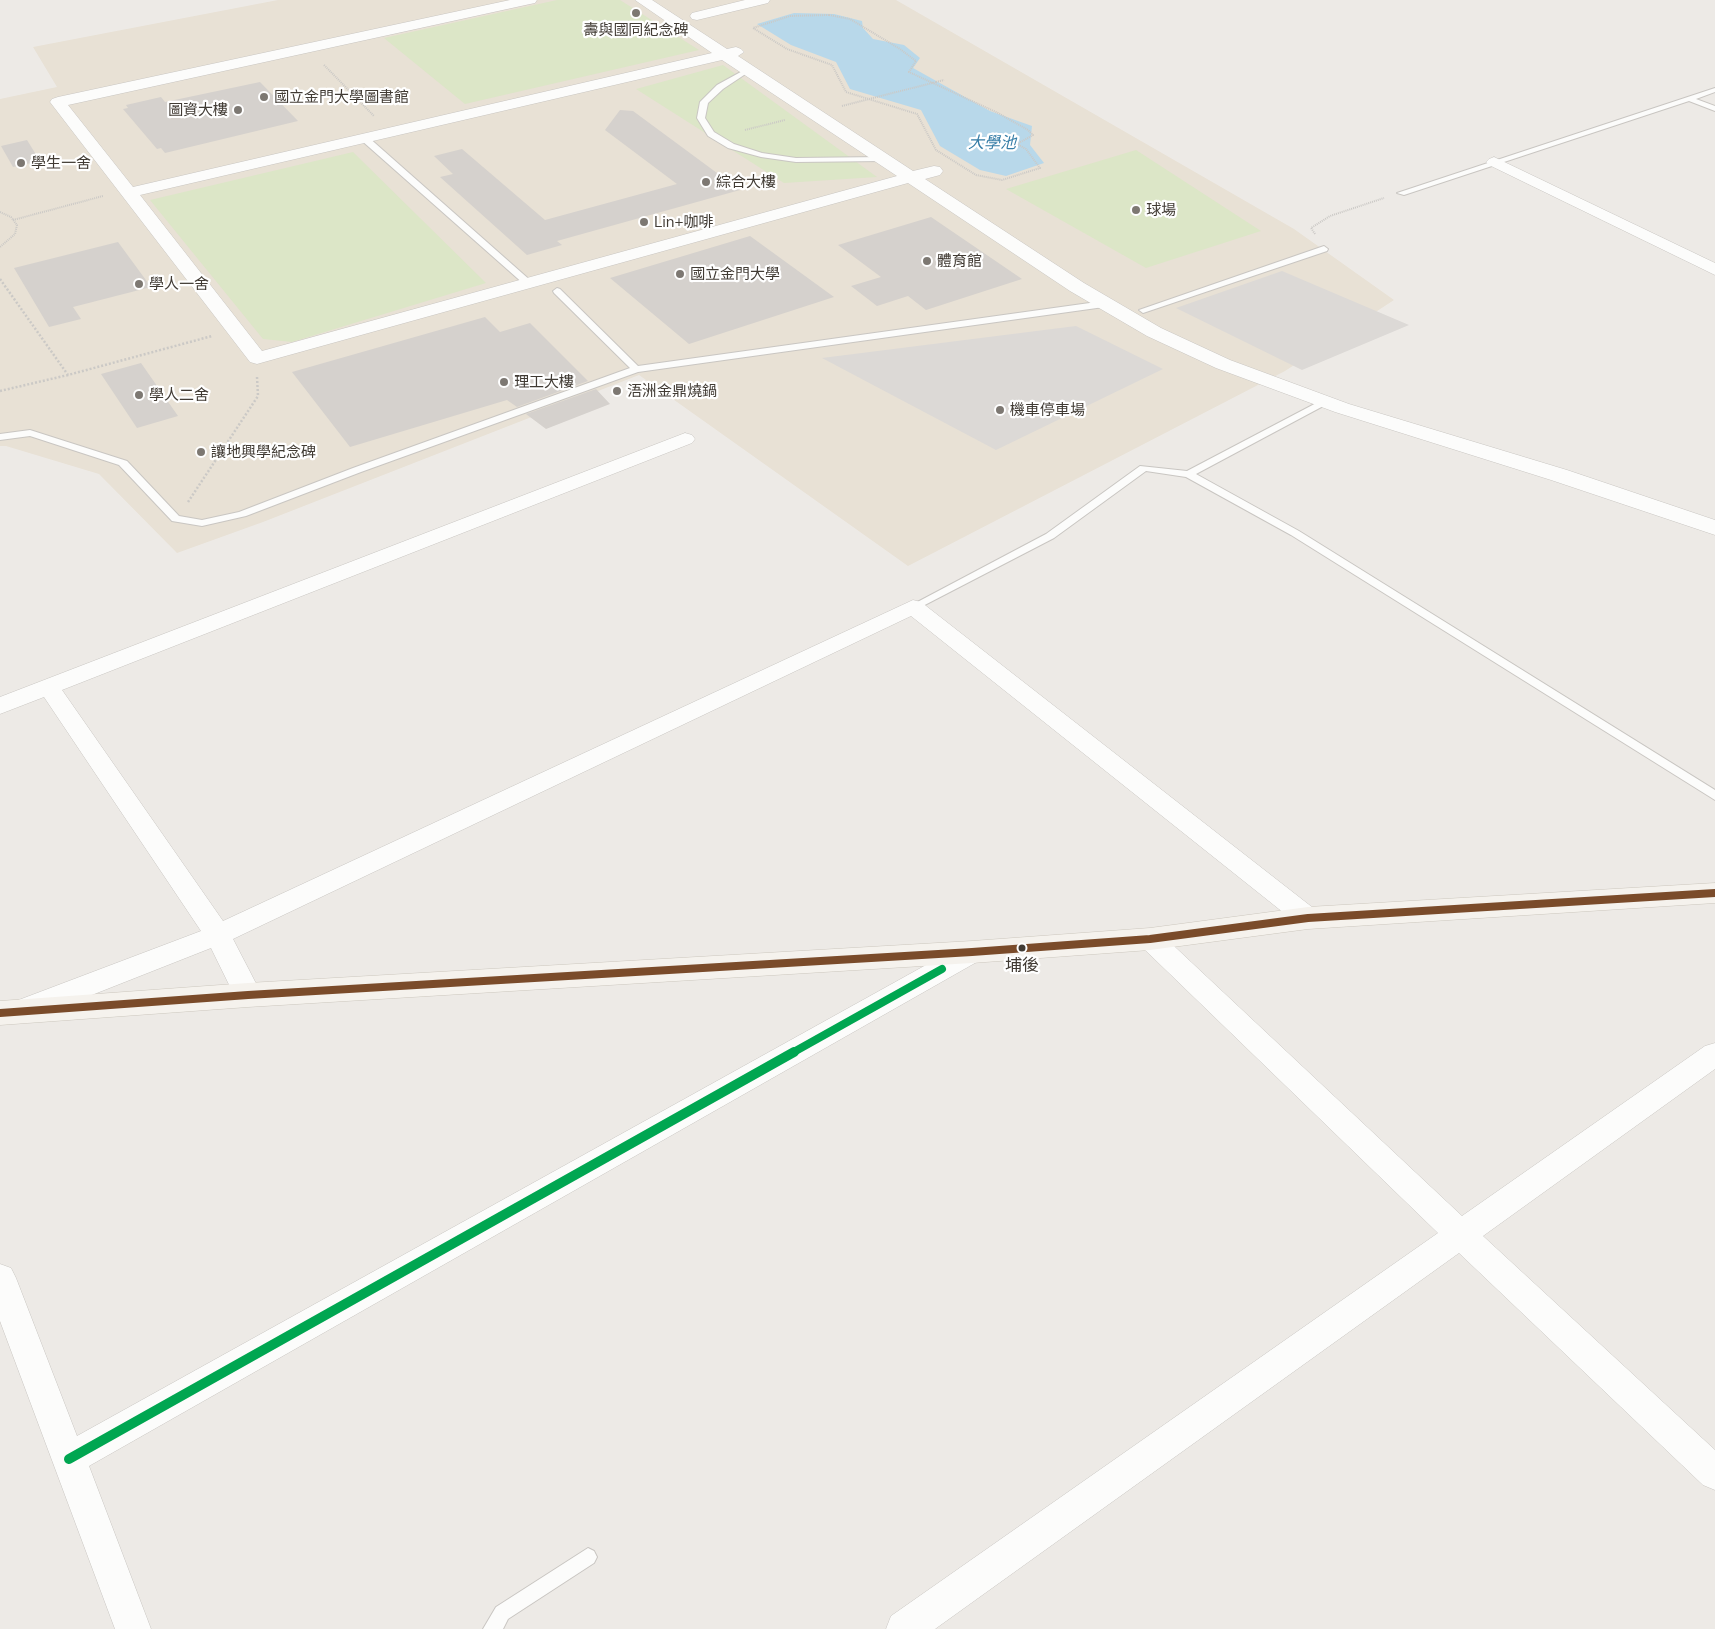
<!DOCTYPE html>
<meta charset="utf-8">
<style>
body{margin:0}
canvas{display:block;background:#edeae6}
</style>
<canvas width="1715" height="1629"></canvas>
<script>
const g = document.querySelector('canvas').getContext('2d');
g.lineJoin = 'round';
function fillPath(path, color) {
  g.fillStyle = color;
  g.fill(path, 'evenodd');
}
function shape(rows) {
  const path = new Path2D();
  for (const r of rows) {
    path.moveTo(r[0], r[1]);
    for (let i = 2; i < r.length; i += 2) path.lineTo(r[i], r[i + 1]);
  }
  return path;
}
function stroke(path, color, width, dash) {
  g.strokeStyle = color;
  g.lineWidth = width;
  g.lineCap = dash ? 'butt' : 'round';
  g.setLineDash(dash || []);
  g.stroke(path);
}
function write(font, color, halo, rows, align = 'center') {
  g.font = font + ' Mulish,"Noto Sans TC",sans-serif';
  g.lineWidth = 4.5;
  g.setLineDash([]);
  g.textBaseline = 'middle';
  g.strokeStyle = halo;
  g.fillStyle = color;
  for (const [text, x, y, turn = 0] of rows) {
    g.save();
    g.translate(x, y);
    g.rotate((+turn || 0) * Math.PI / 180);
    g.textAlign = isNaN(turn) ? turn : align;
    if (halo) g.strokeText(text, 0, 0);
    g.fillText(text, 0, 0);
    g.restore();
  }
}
const education = shape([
 [278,0,896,0,1294,229,1394,300,1285,371,908,566,639,375,263,522,177,553,99,474,6,446,0,446,0,99,57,87,33,47]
]);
const green = shape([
 [557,0,620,0,699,50,465,104,384,38],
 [723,65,877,177,784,183,636,89],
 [1136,150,1261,231,1146,268,1006,189],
 [353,152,486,283,292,342,263,339,150,200]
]);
const parking = shape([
 [1282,271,1409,325,1302,370,1176,308],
 [1076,326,1163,369,996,450,822,358]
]);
const water = shape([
 [794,13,834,14,862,21,863,28,873,39,904,45,920,58,913,68,990,111,1032,126,1030,145,1044,163,1006,176,980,170,940,146,921,110,850,89,836,62,791,45,757,24]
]);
const building = shape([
 [260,82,298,121,165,153,161,148,157,149,123,109,128,108,126,105,161,97,165,102],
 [620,110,633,111,740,190,557,241,562,245,527,255,440,177,453,174,434,156,462,149,545,220,677,184,605,130],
 [27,140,40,161,13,167,1,146],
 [931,217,1022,279,926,310,908,296,877,306,851,286,881,277,838,245],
 [750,236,834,297,689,344,610,278],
 [118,242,151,287,73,307,81,319,49,327,14,268],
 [485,317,500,332,530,323,588,381,517,407,507,400,350,447,292,372],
 [141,363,178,416,137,428,101,374],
 [596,389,610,404,546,429,526,414]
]);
const pathFar1 = shape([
 [829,15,850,19,900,49,916,61,909,72,998,113,1028,130,1033,135,1017,144,1026,149,1040,168,1002,180,976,175,936,150,917,114,846,92,832,65,787,49,753,28,790,16,829,15],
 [324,65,374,116],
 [936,82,944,80],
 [842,106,873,98],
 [745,130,785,120],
 [0,212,11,217,17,225,15,234,0,247],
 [13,220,103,196],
 [1315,234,1311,228,1330,216,1384,198]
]);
const path = shape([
 [0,279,68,375,212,336],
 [0,391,68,375],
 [188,502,258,396,257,377]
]);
const service = shape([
 [748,68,752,70,750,71,723,89,708,103,705,118,714,132,734,144,762,153,796,158,883,157,887,159,883,161,796,162,761,157,728,148,708,136,697,118,700,102,717,85,748,68],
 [1715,88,1715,92,1696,99,1715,106,1715,111,1689,101,1404,195,1397,193,1715,88],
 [361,136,367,136,531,281,531,285,525,285,361,140,361,136],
 [1324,246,1328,249,1327,251,1146,312,1143,313,1139,310,1324,246],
 [557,288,560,289,638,366,1104,301,1108,304,1104,307,638,372,361,472,246,516,202,526,172,521,119,465,30,436,0,440,0,434,30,430,127,461,179,516,202,520,239,512,353,468,630,368,554,293,553,291,557,288],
 [1324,399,1329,402,1327,404,1196,474,1299,531,1715,790,1715,800,1291,535,1186,477,1146,471,1054,538,917,609,913,610,908,607,1046,534,1140,466,1187,471,1324,399],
 [588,1548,594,1551,597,1557,594,1563,508,1619,503,1629,483,1629,496,1607,588,1548]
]);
const minor = shape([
 [1494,157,1715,263,1715,275,1489,165,1486,162,1489,159,1494,157],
 [685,433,692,435,695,439,692,443,62,690,223,921,913,600,921,602,1317,911,1321,918,1317,925,1308,928,1299,925,911,616,233,939,262,995,258,1003,248,1006,238,1003,211,948,36,1017,26,1020,16,1017,12,1009,16,1001,201,931,44,697,0,714,0,697,685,433],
 [1150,929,1159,932,1462,1216,1705,1046,1715,1043,1715,1069,1483,1236,1715,1450,1715,1490,1703,1485,1459,1253,935,1629,886,1629,891,1616,1438,1233,1141,946,1137,939,1141,932,1150,929],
 [972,942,982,945,986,952,982,959,89,1466,151,1629,115,1629,0,1321,0,1264,11,1268,16,1278,77,1436,962,945,972,942]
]);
const tertiary = shape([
 [510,0,537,0,535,3,530,4,68,105,133,187,712,53,635,0,652,0,727,49,736,47,741,49,744,52,738,56,913,171,934,166,940,167,943,171,940,175,925,179,1084,283,1161,328,1230,360,1349,404,1567,470,1715,520,1715,535,1551,480,1335,412,1216,368,1147,336,1070,291,908,183,264,362,257,364,250,362,50,102,52,99,58,97,510,0],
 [722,60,897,176,262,351,140,195,722,60],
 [745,0,770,0,768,3,697,20,692,19,690,16,692,13,745,0]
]);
const secondary = shape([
 [1715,883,1715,903,1308,929,1150,950,972,963,248,1007,0,1025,0,1001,248,983,972,941,1150,928,1308,907,1715,883]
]);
const pathBridge = shape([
 [873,98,936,82]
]);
const bus1 = shape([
 [0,1013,248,995,972,952,1150,939,1308,918,1715,893]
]);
const bus2Far1 = shape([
 [792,1053,942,969]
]);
const bus2 = shape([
 [69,1459,794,1052]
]);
const markers = [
 [636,13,5,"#7d7872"],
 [264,97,5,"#7d7872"],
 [238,110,5,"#7d7872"],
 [21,163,5,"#7d7872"],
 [706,182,5,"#7d7872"],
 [1136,210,5,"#7d7872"],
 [644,222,5,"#7d7872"],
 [927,261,5,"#7d7872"],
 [680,274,5,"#7d7872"],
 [139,284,5,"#7d7872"],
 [504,382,5,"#7d7872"],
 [617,391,5,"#7d7872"],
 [139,395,5,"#7d7872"],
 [1000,410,5,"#7d7872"],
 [201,452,5,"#7d7872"],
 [1022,948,4.5,"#413b34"]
];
const farPoinames = [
 ["壽與國同紀念碑",636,30,"center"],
 ["國立金門大學圖書館",274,97],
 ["圖資大樓",228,110,"right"],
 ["學生一舍",31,163],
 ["綜合大樓",716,182],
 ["球場",1146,210],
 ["Lin+咖啡",654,222],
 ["體育館",937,261],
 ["國立金門大學",690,274],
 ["學人一舍",149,284],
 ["理工大樓",514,382],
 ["浯洲金鼎燒鍋",627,391],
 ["學人二舍",149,395],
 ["機車停車場",1010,410],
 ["讓地興學紀念碑",211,452]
];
const farWaternames = [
 ["大學池",992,143]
];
const busNames = [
 ["埔後",1022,966]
];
fillPath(education, '#e8e1d5');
fillPath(green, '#dce6c7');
fillPath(parking, '#dcd9d6');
fillPath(water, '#b8d8ea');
fillPath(building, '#d5d1cd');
stroke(service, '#c9c6c2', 2);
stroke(minor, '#c9c6c2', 1);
stroke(tertiary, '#c9c6c2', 1);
stroke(secondary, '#ccc7be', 1);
stroke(pathFar1, '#cbc9c6', 2, [1, 1]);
stroke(path, '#cbc9c6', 2.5, [2, 2]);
fillPath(service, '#fcfcfb');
fillPath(minor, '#fcfcfb');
fillPath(tertiary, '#fcfcfb');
fillPath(secondary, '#f5f2ed');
stroke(pathBridge, '#cbc9c6', 2, [1, 1]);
stroke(bus1, '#7a4b2a', 8);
stroke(bus2Far1, '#00a651', 8);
stroke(bus2, '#00a651', 10);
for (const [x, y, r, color] of markers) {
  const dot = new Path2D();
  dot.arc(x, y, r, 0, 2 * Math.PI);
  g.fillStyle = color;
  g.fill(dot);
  stroke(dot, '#fff', 2);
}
write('15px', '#413b34', '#fff', farPoinames, 'left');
write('italic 16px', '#347ca6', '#fff', farWaternames);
write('17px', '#413b34', '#fff', busNames);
</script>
